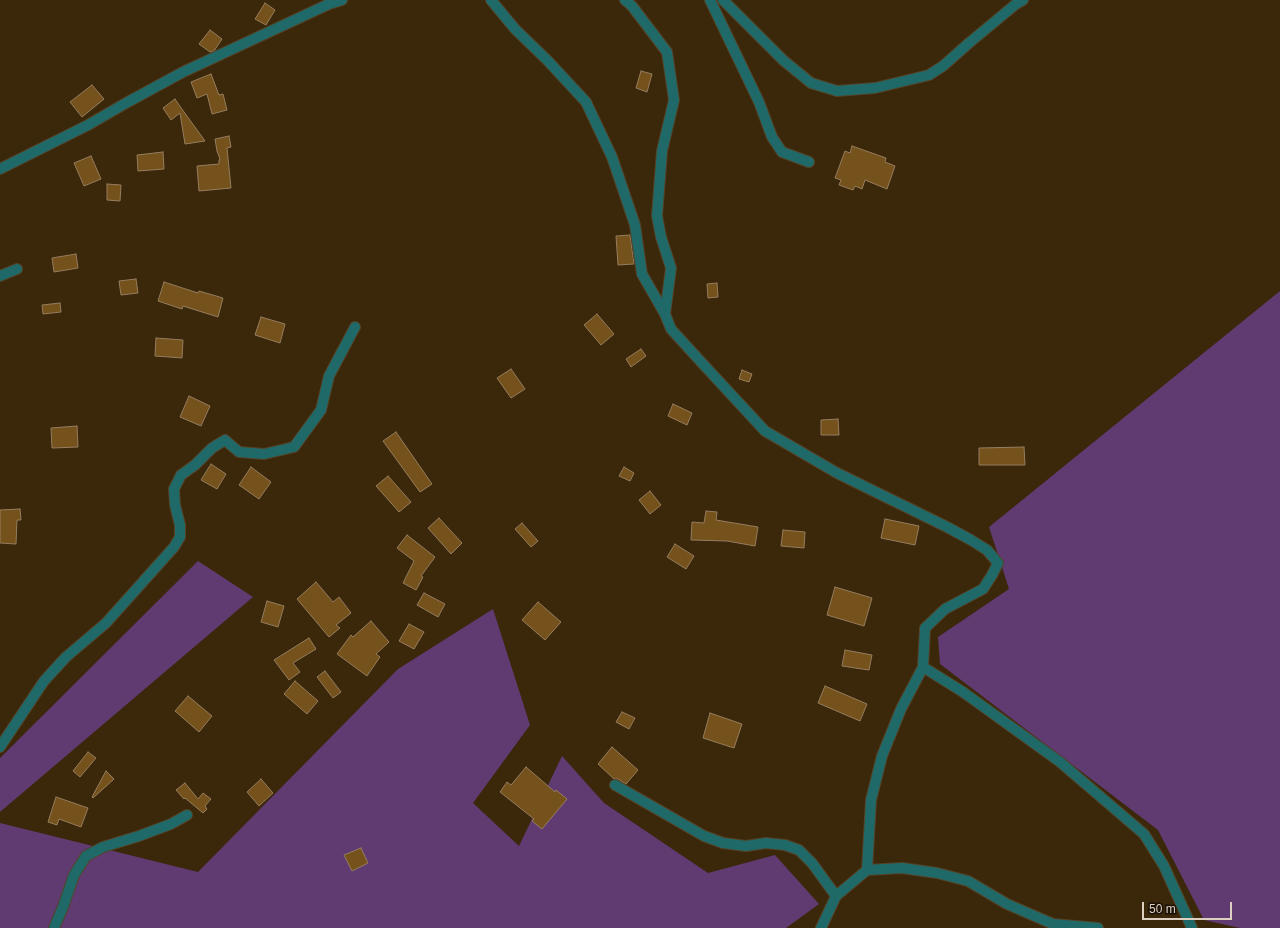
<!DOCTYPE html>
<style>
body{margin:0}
#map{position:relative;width:1280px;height:928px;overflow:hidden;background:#3b270a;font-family:Helvetica,sans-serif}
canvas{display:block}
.scale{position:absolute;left:1142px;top:902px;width:90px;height:18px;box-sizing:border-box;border:2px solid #ddd0c0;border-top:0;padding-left:5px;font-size:12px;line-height:14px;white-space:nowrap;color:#ddd0c0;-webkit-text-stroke:3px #1b1207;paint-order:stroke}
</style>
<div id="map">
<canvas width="1280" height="928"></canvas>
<div class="scale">50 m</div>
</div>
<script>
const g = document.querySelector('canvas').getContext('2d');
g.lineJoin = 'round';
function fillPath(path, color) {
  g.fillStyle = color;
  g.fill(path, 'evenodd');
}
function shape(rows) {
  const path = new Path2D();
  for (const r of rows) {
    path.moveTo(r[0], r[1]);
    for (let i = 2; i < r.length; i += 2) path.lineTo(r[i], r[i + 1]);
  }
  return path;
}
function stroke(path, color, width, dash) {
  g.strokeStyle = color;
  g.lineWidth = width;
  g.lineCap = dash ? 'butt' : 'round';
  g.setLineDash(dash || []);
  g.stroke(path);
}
const green = shape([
 [1280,291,1280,928,1240,928,1204,920,1158,830,940,664,938,637,1009,589,989,527],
 [198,561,253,597,0,812,0,758],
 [493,609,530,725,473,803,519,846,562,756,604,803,708,873,775,855,819,904,786,928,0,928,0,823,198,872,398,669]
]);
const building = shape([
 [265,3,275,10,266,25,255,19,265,3],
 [210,30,222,39,214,51,210,52,199,44,210,30],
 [641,71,652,74,647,92,636,88,641,71],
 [211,74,219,95,223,94,227,110,212,114,207,94,197,98,191,82,211,74],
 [92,85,104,99,82,117,70,102,92,85],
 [175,99,179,105,205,141,185,144,180,113,171,120,163,108,175,99],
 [229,136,231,147,227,148,231,188,199,191,197,166,219,164,219,160,220,159,217,151,215,139,229,136],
 [852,146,886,158,885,162,895,166,887,189,865,180,862,189,855,186,853,190,839,185,841,180,835,178,845,151,850,153,852,146],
 [163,152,164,169,138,171,137,155,163,152],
 [91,156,101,179,84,186,74,163,91,156],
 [107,184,121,185,120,201,107,200,107,184],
 [630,235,634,264,618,265,616,236,630,235],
 [76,254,78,268,54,272,52,258,76,254],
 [136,279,138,293,121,295,119,281,136,279],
 [164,282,198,293,199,291,223,298,218,317,183,306,182,309,158,301,164,282],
 [717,283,718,297,708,298,707,284,717,283],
 [60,303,61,312,43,314,42,305,60,303],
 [597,314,614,334,601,345,584,325,597,314],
 [261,317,285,324,280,343,255,335,261,317],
 [156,338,183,340,182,358,155,356,156,338],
 [641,349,646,356,631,367,626,359,641,349],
 [511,369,525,389,511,398,497,378,511,369],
 [742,370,752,374,749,382,739,379,742,370],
 [189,396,210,406,201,426,180,417,189,396],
 [673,404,692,413,687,425,668,416,673,404],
 [838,419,839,435,821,435,821,420,838,419],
 [77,426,78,447,52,448,51,428,77,426],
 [396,432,432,484,420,492,383,441,396,432],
 [1024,447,1025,465,979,465,979,448,1024,447],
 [211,464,226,474,217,489,201,480,211,464],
 [251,467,271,482,259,499,239,485,251,467],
 [624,467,634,473,630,481,619,476,624,467],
 [388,476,411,502,399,512,376,486,388,476],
 [650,491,661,505,650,514,639,500,650,491],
 [20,509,21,520,17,520,16,544,0,543,0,510,20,509],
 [706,511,717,512,716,520,758,527,755,546,727,541,691,540,692,522,704,523,706,511],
 [439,518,462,543,451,554,428,528,439,518],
 [885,519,919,526,915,545,881,538,885,519],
 [522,523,538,541,531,547,515,529,522,523],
 [783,530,805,532,804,548,781,546,783,530],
 [407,535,435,557,421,576,423,577,416,590,403,583,414,561,397,548,407,535],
 [675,544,694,556,686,569,667,557,675,544],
 [316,582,333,602,339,597,351,613,336,625,340,628,329,637,297,599,316,582],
 [835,587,872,598,864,626,827,615,835,587],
 [424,593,445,604,438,617,417,605,424,593],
 [267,601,284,606,278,627,261,622,267,601],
 [538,602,561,622,545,640,522,620,538,602],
 [371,621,389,642,376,654,380,657,367,676,337,654,351,635,353,637,371,621],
 [409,624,424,632,414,649,399,641,409,624],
 [309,638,316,649,293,663,300,672,289,680,274,660,309,638],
 [845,650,872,655,869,670,842,666,845,650],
 [325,671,341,692,333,698,317,677,325,671],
 [295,681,318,701,307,714,284,694,295,681],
 [825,686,867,704,860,721,818,703,825,686],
 [188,696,212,716,199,732,175,711,188,696],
 [622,712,635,718,629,729,616,722,622,712],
 [710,713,742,724,734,748,703,738,710,713],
 [612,747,638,770,626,784,618,779,614,779,598,764,612,747],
 [88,752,96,758,80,777,73,771,88,752],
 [526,767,555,792,556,790,567,799,542,829,532,821,534,819,500,792,507,782,511,785,526,767],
 [106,771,114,779,93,798,92,797,106,771],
 [261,779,273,793,259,806,247,792,261,779],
 [185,783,198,799,203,793,211,799,205,806,207,809,203,813,185,798,184,799,176,790,185,783],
 [56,797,88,808,81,827,59,819,57,825,48,822,56,797],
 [361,848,368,863,352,871,344,855,361,848]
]);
const minor = shape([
 [491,0,515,29,548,61,586,102,612,157,635,225,642,274,665,314,671,329,702,363,765,431,837,473,947,527,971,540,987,550,998,563,992,575,983,589,945,609,925,628,923,667,963,692,1060,762,1144,834,1164,866,1192,928],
 [625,0,632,6,667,52,674,100,662,151,657,216,661,237,671,268,665,314],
 [710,0,759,102,772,137,782,152,809,162],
 [723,0,783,60,811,83,837,91,875,88,929,75,943,66,969,43,1016,4,1023,0],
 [0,169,88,125,126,103,183,72,329,4,342,0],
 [0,276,17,269],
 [0,747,44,681,66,657,106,623,174,547,180,537,180,525,175,505,174,489,181,475,195,465,212,448,225,440,239,452,264,454,294,447,321,410,329,376,355,327],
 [615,785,704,836,723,843,746,846,766,843,785,845,799,850,812,863,836,896],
 [867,870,871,800,882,756,901,709,923,667],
 [54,928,63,907,74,875,86,856,103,847,139,836,171,824,187,815],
 [821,928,836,896,867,870,902,868,937,873,968,881,1007,904,1053,924,1098,928]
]);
fillPath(green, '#603b72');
fillPath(building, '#75511c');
stroke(building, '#957d5f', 1);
stroke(minor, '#554227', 12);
stroke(minor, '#1f6a69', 10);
</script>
